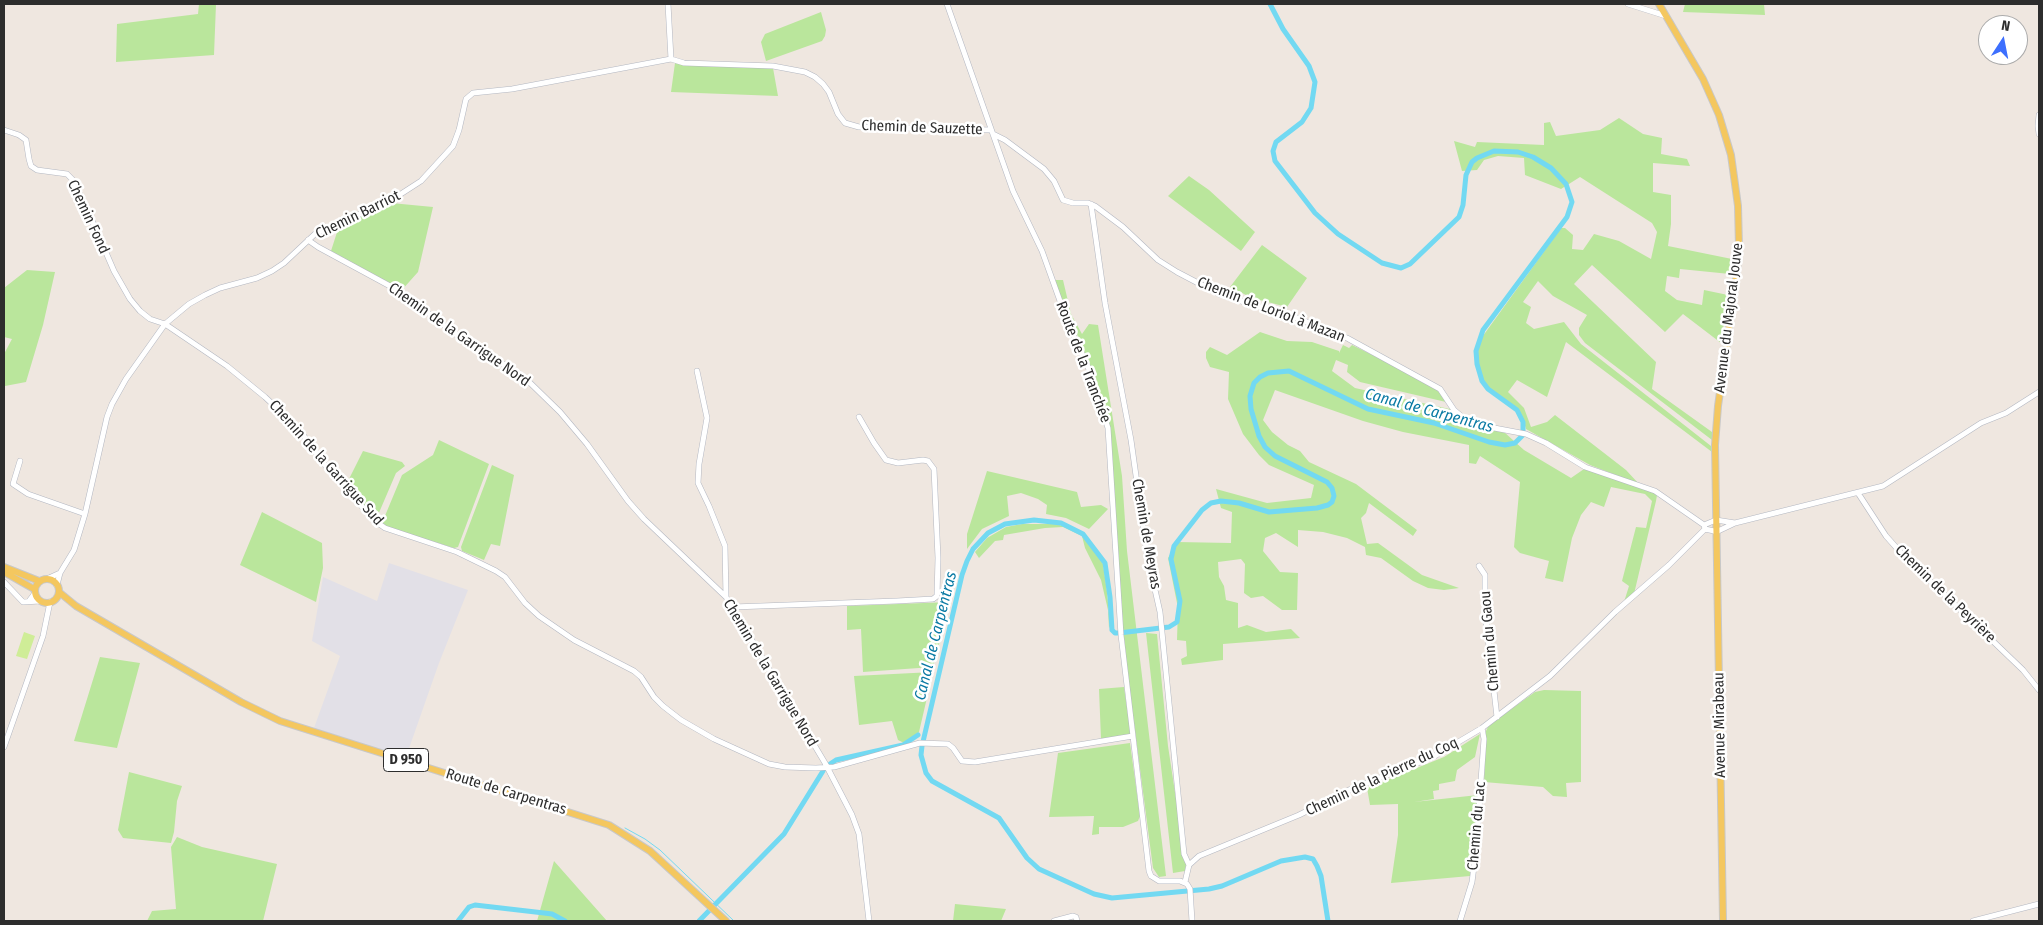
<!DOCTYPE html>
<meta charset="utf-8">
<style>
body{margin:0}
#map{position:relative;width:2043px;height:925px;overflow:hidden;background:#efe7e0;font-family:"Fira Sans Condensed",sans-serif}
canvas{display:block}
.frame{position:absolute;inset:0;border:5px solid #2d2d2d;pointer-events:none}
.north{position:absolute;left:1978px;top:15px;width:50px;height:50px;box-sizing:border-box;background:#fff;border:1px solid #ababab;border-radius:50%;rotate:11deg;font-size:14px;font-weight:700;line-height:20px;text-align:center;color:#2d2d2d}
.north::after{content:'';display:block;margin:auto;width:18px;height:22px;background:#3d6ffe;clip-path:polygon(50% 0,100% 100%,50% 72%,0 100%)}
</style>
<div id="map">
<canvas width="2043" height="925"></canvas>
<div class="frame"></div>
<div class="north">N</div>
</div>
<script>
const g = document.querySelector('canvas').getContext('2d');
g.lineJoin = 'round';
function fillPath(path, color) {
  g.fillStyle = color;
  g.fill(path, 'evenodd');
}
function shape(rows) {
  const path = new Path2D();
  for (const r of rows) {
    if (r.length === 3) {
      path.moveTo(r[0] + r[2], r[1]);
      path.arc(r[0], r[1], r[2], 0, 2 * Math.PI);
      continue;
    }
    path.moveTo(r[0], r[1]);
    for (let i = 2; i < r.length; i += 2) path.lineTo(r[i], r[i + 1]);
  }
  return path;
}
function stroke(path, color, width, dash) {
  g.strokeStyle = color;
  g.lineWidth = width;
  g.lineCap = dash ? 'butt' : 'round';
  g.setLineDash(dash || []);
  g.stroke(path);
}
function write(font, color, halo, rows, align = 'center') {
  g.font = font + ' "Fira Sans Condensed",sans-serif';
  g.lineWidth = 5;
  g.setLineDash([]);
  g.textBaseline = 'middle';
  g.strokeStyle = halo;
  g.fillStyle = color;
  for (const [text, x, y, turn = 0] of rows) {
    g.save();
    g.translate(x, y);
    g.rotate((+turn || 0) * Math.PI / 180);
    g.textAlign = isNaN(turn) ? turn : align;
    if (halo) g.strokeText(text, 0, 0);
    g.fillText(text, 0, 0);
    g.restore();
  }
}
const industrial = shape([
 [389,563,468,590,439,663,406,757,314,728,340,656,312,641,323,577,377,601]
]);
const green = shape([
 [199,4,216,4,214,55,116,62,117,24,198,14],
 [1685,4,1764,4,1765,15,1683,12],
 [821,12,826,30,825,36,822,41,766,61,761,42,765,34],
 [675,63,773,68,778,96,671,92],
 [1619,118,1643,134,1662,138,1661,154,1687,159,1690,166,1653,163,1653,192,1671,195,1671,224,1668,246,1732,259,1730,274,1680,269,1679,278,1667,276,1665,291,1677,300,1702,305,1704,290,1728,295,1721,343,1683,314,1665,332,1592,265,1574,284,1656,362,1652,389,1712,432,1712,440,1585,343,1579,335,1579,328,1587,315,1553,296,1538,281,1523,302,1531,307,1526,323,1534,329,1564,322,1581,344,1711,446,1712,452,1566,342,1547,397,1517,380,1508,392,1524,408,1531,427,1547,422,1555,415,1626,470,1639,484,1590,465,1526,429,1523,419,1517,409,1488,387,1483,380,1478,364,1477,351,1480,340,1561,228,1565,228,1573,235,1572,249,1583,250,1594,234,1619,241,1651,259,1657,232,1652,223,1580,177,1561,189,1525,175,1524,158,1498,156,1484,160,1477,170,1462,171,1454,141,1475,147,1477,142,1544,145,1544,123,1550,122,1556,136,1600,130],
 [1189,176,1209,190,1255,232,1241,251,1168,196],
 [391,203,433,207,418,272,401,291,331,251,339,226],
 [1262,245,1307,278,1287,307,1252,298,1230,287],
 [27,270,55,272,43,325,26,382,5,386,4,388,4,354,12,339,4,337,4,288],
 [1055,280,1063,280,1071,314,1082,334,1089,324,1098,325,1122,476,1127,551,1166,876,1159,877,1153,868,1129,685,1123,629,1110,429,1106,413,1082,345,1061,300],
 [1260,332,1287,341,1312,342,1339,351,1339,353,1343,345,1349,348,1352,345,1436,386,1446,402,1360,382,1347,372,1348,365,1336,360,1332,371,1355,388,1454,410,1457,415,1471,424,1504,432,1524,450,1571,478,1584,469,1653,492,1657,495,1656,501,1634,594,1624,602,1629,586,1622,581,1636,527,1646,528,1652,501,1645,494,1611,487,1604,507,1591,502,1581,515,1572,538,1563,582,1545,578,1549,561,1520,553,1514,547,1520,482,1480,456,1476,464,1469,463,1469,445,1403,432,1363,421,1275,390,1263,420,1272,432,1288,445,1300,451,1309,462,1356,484,1417,530,1413,536,1369,503,1366,513,1361,518,1367,544,1378,543,1422,575,1459,588,1444,590,1428,588,1413,581,1381,558,1366,555,1365,547,1347,538,1323,532,1298,530,1298,547,1276,533,1265,538,1263,551,1280,572,1298,573,1297,610,1282,610,1263,596,1251,598,1244,593,1245,564,1241,559,1218,562,1219,577,1224,586,1226,600,1238,603,1238,628,1247,625,1266,632,1291,629,1300,638,1223,644,1223,660,1182,665,1181,659,1187,656,1186,641,1177,640,1178,608,1168,558,1177,542,1231,543,1232,512,1221,508,1216,489,1267,503,1311,498,1314,485,1269,465,1259,455,1243,434,1228,399,1229,372,1210,367,1206,358,1206,352,1210,347,1227,355],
 [439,440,489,464,458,547,454,548,386,527,382,523,402,475,433,455],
 [363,451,402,462,405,466,396,473,378,515,373,516,346,485],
 [492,465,514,475,500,546,491,544,484,560,462,551,461,547],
 [987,471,1077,492,1081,507,1101,505,1108,509,1089,529,1066,518,1046,514,1047,505,1038,499,1021,493,1007,496,1009,516,982,529,967,549,967,534],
 [262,512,322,543,323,568,316,602,240,565],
 [1022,524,1057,524,1074,530,1087,538,1103,564,1107,591,1110,626,1109,628,1108,610,1101,580,1085,548,1082,536,1063,527,1045,528,1004,535,1003,540,995,541,979,558,975,552,987,538,1006,527],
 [950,602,933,667,863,672,861,629,847,630,847,606],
 [1146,633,1157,634,1168,746,1186,865,1185,871,1173,873],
 [100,657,140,663,117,748,74,741],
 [933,672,919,732,904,743,898,740,892,721,859,725,854,676],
 [1124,687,1131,735,1101,739,1099,689],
 [1544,690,1581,691,1581,782,1566,783,1567,797,1553,796,1543,787,1484,782,1486,731,1489,725,1535,692],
 [1480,734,1475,757,1457,770,1455,781,1439,784,1439,790,1433,791,1434,799,1414,802,1478,795,1470,876,1391,883,1398,835,1398,804,1370,805,1367,788,1444,757],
 [1130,743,1140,816,1138,821,1123,827,1099,827,1099,834,1092,835,1094,816,1049,817,1058,753],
 [129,772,182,786,177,801,174,832,171,843,123,838,118,830],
 [177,837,202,847,277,864,263,921,147,921,152,911,176,909,171,847],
 [554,861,607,921,537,921],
 [955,904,1006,909,1001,921,953,921]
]);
const pitch = shape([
 [24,632,35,636,27,659,16,656]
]);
const stream = shape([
 [625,828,645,839,660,850,734,921]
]);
const canal = shape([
 [1270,4,1283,29,1309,66,1315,82,1311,108,1302,122,1276,142,1273,151,1275,161,1315,213,1338,234,1382,263,1401,268,1410,264,1459,217,1463,205,1466,175,1472,162,1477,158,1494,151,1518,152,1533,157,1551,168,1566,184,1572,202,1567,217,1483,330,1476,351,1477,364,1482,381,1488,389,1517,410,1523,422,1523,435,1515,443,1505,445,1489,442,1434,423,1368,409,1289,371,1268,373,1260,377,1254,383,1250,396,1251,409,1259,436,1265,447,1275,456,1327,482,1332,488,1334,496,1332,502,1328,505,1317,508,1269,512,1239,503,1221,501,1211,503,1202,510,1174,546,1171,559,1180,601,1177,622,1169,627,1119,633,1115,633,1112,630,1110,597,1105,563,1083,534,1061,523,1034,520,1005,524,988,533,973,549,967,561,962,575,922,746,921,755,926,773,932,781,999,818,1027,858,1039,869,1094,894,1112,898,1209,889,1222,886,1281,861,1305,857,1313,859,1317,866,1321,876,1328,921],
 [830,764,836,760,903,745,918,735],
 [458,921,469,907,475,905,544,913,552,914,565,921],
 [699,921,784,834,823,771]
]);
const minor = shape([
 [668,4,671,59],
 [947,4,1013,191,1042,251,1069,326,1088,367,1108,428,1121,635,1149,871,1151,876,1159,881,1180,881,1187,884,1190,889,1192,921],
 [1628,4,1666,16],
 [2039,115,2038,126,2039,134],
 [4,130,19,135,26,140,29,159,31,166,37,170,67,174,73,180,91,218,114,271,130,299,140,311,150,319,165,324,227,366,265,397,298,428,328,469,375,521,385,528,457,552,496,571,505,577,525,603,539,616,574,640,634,671,641,677,654,697,663,706,681,720,714,739,769,764,785,767,816,768,834,767,920,743,948,744,953,748,962,761,975,762,1133,736],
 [993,134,1005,140,1044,169,1054,181,1063,200,1073,203,1088,203,1095,206,1123,227,1158,260,1177,272,1221,295,1297,318,1347,338,1440,389,1454,410,1466,420,1489,427,1526,434,1546,443,1585,467,1655,491,1704,525,1705,529,1714,531,1716,532,1735,523,1883,486,1981,423,2006,413,2039,392],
 [1091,204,1105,303,1131,440,1147,554,1160,612,1184,854,1189,865],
 [308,240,318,247,401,292,463,340,523,376,560,412,587,444,628,501,644,519,726,597,825,763,852,815,859,834,869,921],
 [697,371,707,418,699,464,698,483,709,506,725,546,726,597],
 [20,461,13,484,28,494,85,514],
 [1858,493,1886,536,1902,554,2023,670,2039,690],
 [1704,525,1716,520,1735,523],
 [1479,566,1485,575,1485,612,1497,717],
 [49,578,60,573],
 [4,582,23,602,40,601],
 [57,585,60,573,74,550,85,514,107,417,112,404,126,379,165,324,189,304,205,295,220,288,257,278,272,271,284,263,316,233,390,201,421,181,453,146,459,130,466,99,473,93,512,89,671,59,684,63,773,66,805,72,815,77,823,84,829,92,838,114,845,123,859,127,991,130],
 [29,601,35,593],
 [733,607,897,601,933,599,937,596,938,558,934,469,928,461,923,460,898,463,886,460,874,443,859,417],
 [4,747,43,636,50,602],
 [1185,882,1189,865,1199,856,1299,815,1351,789,1433,757,1482,728,1550,676,1615,612,1669,565,1705,529],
 [1054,921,1073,916,1076,917,1077,921],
 [1460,921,1472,882,1476,851,1484,739,1482,728],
 [1973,921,2039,904]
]);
const major = shape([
 [1659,4,1703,79,1719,115,1731,155,1738,206,1739,247,1737,272,1718,406,1715,445,1723,921],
 [4,567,39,581],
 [4,572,34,589],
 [47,591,12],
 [59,592,76,606,241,702,280,721,609,825,650,851,726,921]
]);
const shields = [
 [406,760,45]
];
const shieldNames = [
 ["D 950",406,760]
];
const streetNames = [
 ["Chemin de Sauzette",922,128,2],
 ["Chemin Barriot",358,215,-26],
 ["Chemin Fond",88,217,65],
 ["Chemin de Loriol à Mazan",1271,310,21],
 ["Avenue du Majoral Jouve",1729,318,-83],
 ["Chemin de la Garrigue Nord",459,335,35],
 ["Route de la Tranchée",1083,362,69],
 ["Chemin de la Garrigue Sud",326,463,48],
 ["Chemin de Meyras",1146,534,80],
 ["Chemin de la Peyrière",1945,594,44],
 ["Chemin du Gaou",1490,641,-95],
 ["Chemin de la Garrigue Nord",770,673,59],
 ["Avenue Mirabeau",1720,725,-91],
 ["Chemin de la Pierre du Coq",1382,777,-25],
 ["Route de Carpentras",506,792,17],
 ["Chemin du Lac",1477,826,-85]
];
const waterNames = [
 ["Canal de Carpentras",1429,411,15],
 ["Canal de Carpentras",936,636,-76]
];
fillPath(industrial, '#e2e0e7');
fillPath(green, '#bae69c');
fillPath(pitch, '#cfed97');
stroke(stream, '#72d9f2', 1);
stroke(canal, '#72d9f2', 5);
stroke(minor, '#b3b7c1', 6);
stroke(major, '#c8c8c8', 8);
stroke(minor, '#fff', 5);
stroke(major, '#f4c75f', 6);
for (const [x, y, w] of shields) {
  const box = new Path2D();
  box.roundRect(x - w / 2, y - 11.5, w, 23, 4);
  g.fillStyle = '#fff';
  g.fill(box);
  stroke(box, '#2d2d2d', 1);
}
write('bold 14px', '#2d2d2d', null, shieldNames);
write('15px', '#2d2d2d', '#fff', streetNames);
write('italic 16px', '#0a7aa4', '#fff', waterNames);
</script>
